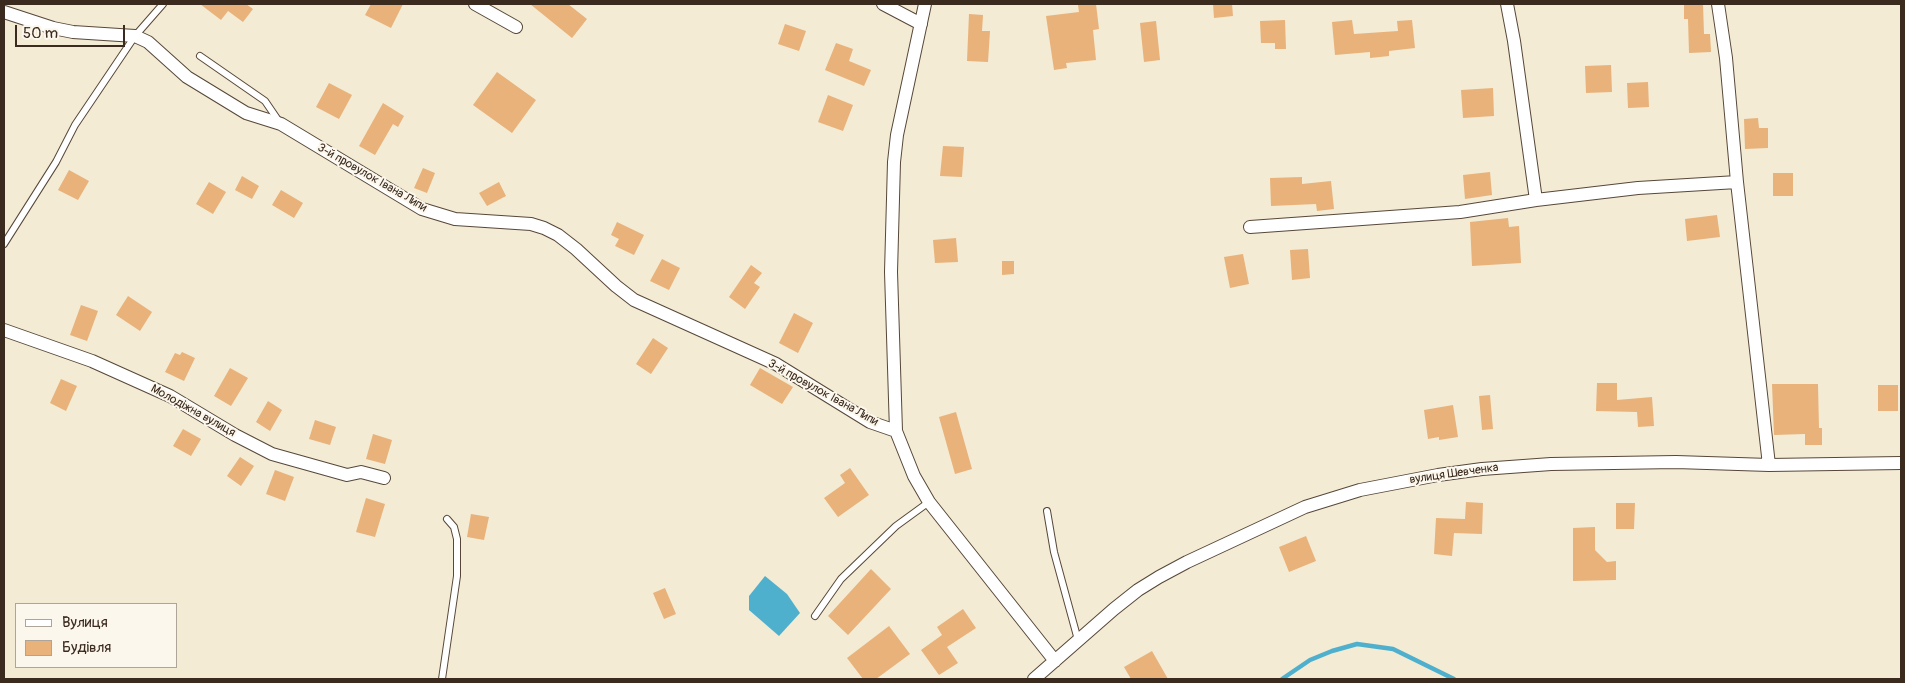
<!DOCTYPE html>
<meta charset="utf-8">
<style>
body{margin:0}
#map{position:relative;width:1905px;height:683px;overflow:hidden;background:#f3ebd4;font-family:Pangolin,sans-serif}
canvas{display:block}
.frame{position:absolute;inset:0;border:5px solid #3b2a1e;pointer-events:none}
.legend{position:absolute;left:15px;top:603px;width:162px;height:65px;box-sizing:border-box;background:#fbf7ec;border:1px solid #aea59a;margin:0;padding:6px 9px;list-style:none;font-size:15px;color:#3b2a1e}
.legend li{display:flex;align-items:center;gap:10px;height:25px}
.legend b{width:25px;border:1px solid #aea59a}
.scale{position:absolute;left:15px;top:25px;width:110px;height:22px;box-sizing:border-box;border:2px solid #3b2a1e;border-top:0;padding-left:6px;font-size:15px;line-height:18px;white-space:nowrap;color:#3b2a1e;-webkit-text-stroke:4px #fbf7ec;paint-order:stroke}
</style>
<div id="map">
<canvas width="1905" height="683"></canvas>
<div class="frame"></div>
<ul class="legend">
<li><b style="height:6px;background:#fff"></b>Вулиця</li>
<li><b style="height:14px;background:#e8b27a"></b>Будівля</li>
</ul>
<div class="scale">50 m</div>
</div>
<script>
const g = document.querySelector('canvas').getContext('2d');
g.lineJoin = 'round';
function fillPath(path, color) {
  g.fillStyle = color;
  g.fill(path, 'evenodd');
}
function shape(rows) {
  const path = new Path2D();
  for (const r of rows) {
    path.moveTo(r[0], r[1]);
    for (let i = 2; i < r.length; i += 2) path.lineTo(r[i], r[i + 1]);
  }
  return path;
}
function stroke(path, color, width, dash) {
  g.strokeStyle = color;
  g.lineWidth = width;
  g.lineCap = dash ? 'butt' : 'round';
  g.setLineDash(dash || []);
  g.stroke(path);
}
function write(font, color, halo, rows, align = 'center') {
  g.font = font + ' Pangolin,sans-serif';
  g.lineWidth = 4;
  g.setLineDash([]);
  g.textBaseline = 'middle';
  g.strokeStyle = halo;
  g.fillStyle = color;
  for (const [text, x, y, turn = 0] of rows) {
    g.save();
    g.translate(x, y);
    g.rotate((+turn || 0) * Math.PI / 180);
    g.textAlign = isNaN(turn) ? turn : align;
    if (halo) g.strokeText(text, 0, 0);
    g.fillText(text, 0, 0);
    g.restore();
  }
}
const water = shape([
 [765,576,787,594,800,613,779,636,749,610,749,596]
]);
const stream = shape([
 [1282,679,1310,660,1332,651,1357,644,1393,649,1454,679]
]);
const building = shape([
 [200,4,246,4,253,9,243,22,228,11,221,20],
 [371,4,403,4,391,28,365,15],
 [530,4,568,4,587,19,572,38],
 [1096,4,1099,29,1093,30,1096,60,1066,63,1067,68,1054,70,1046,16,1079,12,1078,5],
 [1213,4,1232,4,1233,16,1214,18],
 [1684,4,1703,4,1704,34,1710,34,1711,52,1689,53,1688,19,1684,19],
 [969,14,983,15,982,31,990,31,988,62,967,61],
 [1285,20,1286,49,1275,49,1275,43,1261,43,1260,21],
 [1352,20,1354,34,1398,31,1397,21,1412,20,1415,48,1389,51,1389,56,1370,58,1370,52,1335,55,1332,22],
 [1156,21,1160,60,1144,62,1140,23],
 [785,24,806,31,799,51,778,44],
 [836,43,853,49,849,61,871,70,864,86,825,70],
 [1611,65,1612,92,1586,93,1585,66],
 [497,72,536,100,512,133,473,105],
 [1648,82,1649,107,1628,108,1627,83],
 [329,83,352,95,339,119,316,107],
 [1493,88,1494,116,1463,118,1461,90],
 [828,95,853,105,843,131,818,122],
 [383,103,404,116,398,127,393,124,375,155,359,146],
 [1758,118,1759,128,1768,128,1768,148,1745,149,1744,119],
 [943,146,964,147,962,177,940,176],
 [423,168,435,173,427,193,414,188],
 [69,170,89,181,78,200,58,190],
 [1490,172,1492,195,1465,199,1463,175],
 [1773,173,1793,173,1793,196,1773,196],
 [242,176,259,186,252,199,235,190],
 [1302,177,1302,184,1331,181,1334,209,1317,211,1316,204,1271,206,1270,178],
 [209,182,226,192,213,214,196,204],
 [499,182,506,196,487,206,479,193],
 [281,190,303,203,294,218,272,205],
 [1717,215,1720,237,1687,241,1685,219],
 [1508,218,1509,227,1519,226,1521,263,1472,266,1470,222],
 [617,222,644,235,634,255,615,246,619,239,611,235],
 [956,238,958,262,935,263,933,240],
 [1308,249,1310,278,1292,280,1290,250],
 [1243,254,1249,284,1230,288,1224,257],
 [662,259,680,268,669,290,650,281],
 [1002,261,1014,261,1014,274,1002,275],
 [751,265,762,273,754,283,760,287,745,309,729,297],
 [128,296,152,312,140,331,116,315],
 [81,305,98,311,87,341,70,335],
 [794,313,813,323,798,353,779,343],
 [653,338,668,348,651,374,636,364],
 [182,352,195,358,184,381,165,372,175,353,180,355],
 [230,368,248,378,231,406,214,396],
 [760,368,793,387,782,404,750,385],
 [61,379,77,386,66,411,50,403],
 [1597,383,1617,383,1617,400,1652,397,1654,426,1638,427,1637,412,1596,411],
 [1772,384,1818,384,1819,428,1822,428,1822,445,1805,445,1805,434,1774,435],
 [1878,385,1898,385,1898,411,1878,411],
 [1490,395,1493,429,1482,430,1479,396],
 [268,401,282,410,270,431,256,422],
 [1453,405,1458,437,1439,440,1439,437,1428,439,1424,410],
 [956,412,972,469,955,474,939,417],
 [315,420,336,427,330,445,309,439],
 [183,429,201,439,191,456,173,446],
 [373,434,392,440,385,464,366,459],
 [240,457,254,466,241,486,227,476],
 [850,468,869,495,838,517,824,498,845,483,840,475],
 [275,470,294,477,285,501,266,494],
 [366,498,385,504,375,537,356,532],
 [1466,502,1483,503,1482,534,1454,533,1452,556,1434,554,1436,518,1465,519],
 [1616,503,1635,503,1634,529,1616,529],
 [471,514,489,517,484,540,467,537],
 [1595,527,1595,550,1607,562,1616,561,1616,580,1573,581,1573,528],
 [1306,536,1316,561,1289,572,1279,547],
 [871,569,891,589,848,635,828,616],
 [665,588,676,614,664,619,653,593],
 [963,609,976,628,947,647,958,663,939,675,921,650,942,635,937,627],
 [889,626,910,654,876,679,863,679,847,658],
 [1152,651,1168,679,1131,679,1124,667]
]);
const lane = shape([
 [200,56,265,101,280,123],
 [4,244,56,162,75,125,135,36,163,4],
 [1047,511,1054,552,1078,640],
 [815,616,841,579,896,526,929,502],
 [442,679,457,576,457,539,454,527,447,519]
]);
const street = shape([
 [475,4,516,27],
 [883,4,921,24],
 [925,4,897,135,894,162,891,272,896,431,914,476,929,502,1055,661],
 [1507,4,1514,41,1536,200],
 [1718,4,1726,58,1737,182,1769,465],
 [4,12,53,28,73,32,135,36,148,42,187,77,246,113,281,124,422,209,455,219,531,224,544,228,558,235,576,249,616,286,634,300,776,364,870,422,896,431],
 [1250,227,1460,212,1536,200,1638,188,1737,182],
 [4,330,92,361,170,396,235,435,272,454,347,475,361,472,384,478],
 [1034,679,1114,609,1138,590,1159,577,1187,562,1305,507,1360,490,1438,475,1482,469,1551,464,1676,462,1769,465,1901,463]
]);
const streetNames = [
 ["3-й провулок Івана Липи",372,178,30],
 ["3-й провулок Івана Липи",823,393,29],
 ["Молодіжна вулиця",193,411,29],
 ["вулиця Шевченка",1454,474,-8]
];
fillPath(water, '#4fb0ce');
stroke(stream, '#4fb0ce', 4.5);
fillPath(building, '#e8b27a');
stroke(lane, '#574739', 8);
stroke(street, '#574739', 14);
stroke(lane, '#fff', 6);
stroke(street, '#fff', 12);
write('12px', '#3b2a1e', '#fbf7ec', streetNames);
</script>
